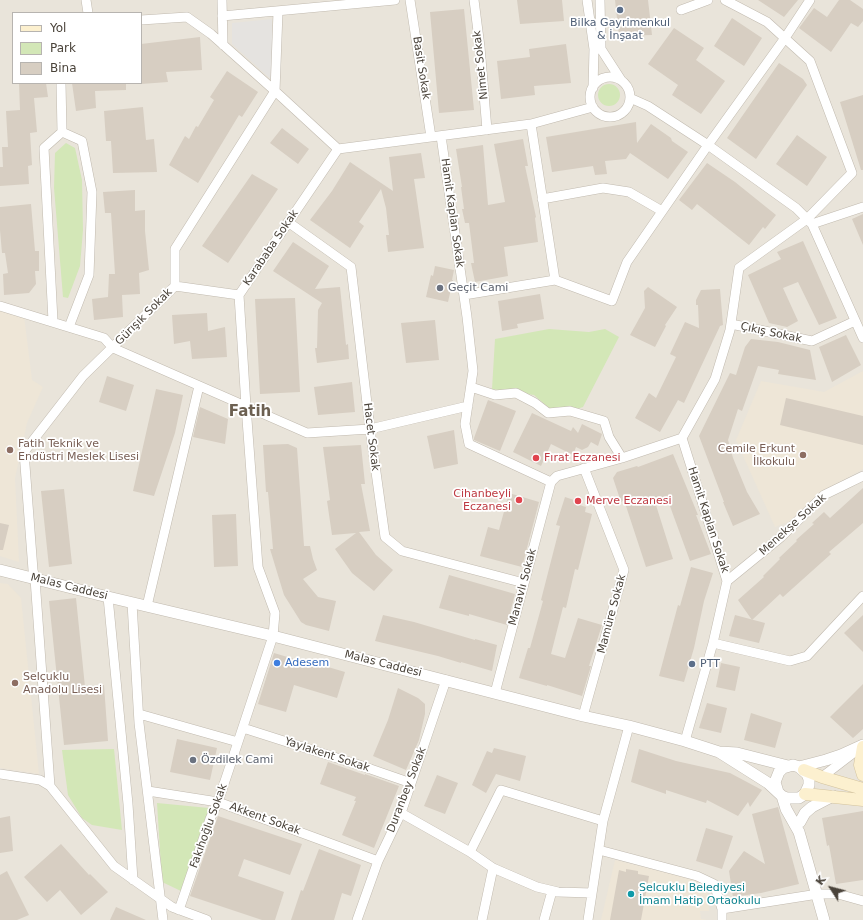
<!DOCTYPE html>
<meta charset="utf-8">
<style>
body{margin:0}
#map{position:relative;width:863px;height:920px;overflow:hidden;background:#f5f2ec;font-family:"DejaVu Sans",sans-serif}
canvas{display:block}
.legend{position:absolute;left:12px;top:12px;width:130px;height:72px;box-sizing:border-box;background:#fff;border:1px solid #b7b4b0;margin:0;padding:5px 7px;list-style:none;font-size:12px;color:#4a433a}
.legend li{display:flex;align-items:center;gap:8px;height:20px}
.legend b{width:20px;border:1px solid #b7b4b0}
.north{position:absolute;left:811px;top:868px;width:40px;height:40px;-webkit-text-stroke:3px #fff;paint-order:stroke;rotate:306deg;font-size:11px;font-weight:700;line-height:16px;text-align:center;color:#4a433a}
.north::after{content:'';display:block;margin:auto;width:14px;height:18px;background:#4a433a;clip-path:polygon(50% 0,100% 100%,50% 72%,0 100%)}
</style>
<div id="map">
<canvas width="863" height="920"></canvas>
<ul class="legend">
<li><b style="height:5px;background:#fcf0cf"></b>Yol</li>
<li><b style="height:11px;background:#d3e7b7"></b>Park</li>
<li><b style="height:11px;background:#d7cec2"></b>Bina</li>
</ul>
<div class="north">K</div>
</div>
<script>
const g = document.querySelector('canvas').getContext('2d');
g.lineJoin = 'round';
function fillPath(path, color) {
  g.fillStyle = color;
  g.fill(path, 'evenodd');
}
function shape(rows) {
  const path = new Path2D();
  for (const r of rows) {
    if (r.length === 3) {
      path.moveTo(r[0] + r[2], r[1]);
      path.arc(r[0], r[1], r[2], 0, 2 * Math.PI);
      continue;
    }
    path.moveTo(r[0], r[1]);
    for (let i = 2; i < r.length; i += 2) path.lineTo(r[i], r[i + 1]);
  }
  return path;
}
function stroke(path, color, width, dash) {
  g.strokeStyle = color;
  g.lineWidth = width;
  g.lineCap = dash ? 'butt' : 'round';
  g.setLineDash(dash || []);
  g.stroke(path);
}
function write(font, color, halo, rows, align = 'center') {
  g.font = font + ' "DejaVu Sans",sans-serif';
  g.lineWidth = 3.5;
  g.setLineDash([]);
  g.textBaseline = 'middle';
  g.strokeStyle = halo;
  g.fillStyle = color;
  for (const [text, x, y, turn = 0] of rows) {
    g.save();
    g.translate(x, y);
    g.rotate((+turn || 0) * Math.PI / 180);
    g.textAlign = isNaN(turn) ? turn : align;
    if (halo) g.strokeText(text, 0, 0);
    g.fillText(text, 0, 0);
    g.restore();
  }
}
const residential = shape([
 [0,0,863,0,863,920,0,920],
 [13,13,141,13,141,83,13,83]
]);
const education = shape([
 [0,308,24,316,32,380,43,387,27,423,15,478,19,562,0,556],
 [863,371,863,469,822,492,790,521,775,527,736,440,761,381,824,392],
 [0,583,8,584,21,598,39,774,0,768],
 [615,860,691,879,704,886,708,894,709,911,700,911,701,919,707,920,601,920]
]);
const green = shape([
 [609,95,11],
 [66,143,75,148,82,180,83,230,80,266,68,298,63,297,54,188,55,153],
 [549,329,589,332,605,329,619,337,583,407,562,414,550,409,534,395,492,389,495,339],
 [114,749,122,830,92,825,82,818,68,795,62,750],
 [157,803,209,808,181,891,162,882]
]);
const parking = shape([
 [272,19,273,81,232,44,232,23]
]);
const building = shape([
 [517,0,562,0,564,21,520,24],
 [615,0,648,0,652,35,619,36],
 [758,0,798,0,784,17],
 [839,0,850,0,863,9,863,21,858,27,851,23,831,52,799,28,814,8,827,17],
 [464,9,474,110,439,113,430,12],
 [732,18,762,38,744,66,714,46],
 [674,28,704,48,696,60,725,81,701,114,672,95,678,85,648,64],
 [200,37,202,70,166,72,168,82,141,84,141,44],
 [566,44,571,83,534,86,535,95,501,99,497,61,530,57,529,49],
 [779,63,803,79,807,85,756,159,727,138],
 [227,71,258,92,242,117,239,115,198,183,169,165,185,136,189,139,196,126,198,127,214,100,210,97],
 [19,83,46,83,48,97,34,98,37,132,30,133,32,165,28,166,29,184,0,186,0,167,3,167,2,147,8,147,6,111,20,110],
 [72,83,126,83,126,90,95,91,96,108,76,111],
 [863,95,863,170,861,170,840,102],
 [143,107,146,140,154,139,157,172,113,173,111,141,106,141,104,111],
 [636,122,637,143,651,124,671,138,672,141,688,152,668,179,630,153,626,159,605,161,607,174,595,175,593,166,552,172,546,137],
 [282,128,309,149,298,164,270,143],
 [797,135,827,157,807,186,776,164],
 [523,139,528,166,525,166,536,217,535,218,538,242,504,247,508,276,475,282,471,263,474,263,469,223,465,223,462,209,464,209,461,187,462,187,456,149,483,145,488,205,505,202,494,144],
 [421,153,425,178,414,179,424,248,388,252,386,235,389,235,386,208,381,189,359,222,364,226,350,248,310,220,332,191,350,162,393,191,389,157],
 [707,163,735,182,776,215,765,229,763,227,749,245,697,204,692,210,679,200],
 [252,174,278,189,228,263,202,246],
 [135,190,135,211,145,210,145,231,149,270,139,273,140,294,122,295,123,317,94,320,92,299,108,297,109,274,115,274,111,213,105,213,103,192],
 [31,204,35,251,39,251,39,271,35,271,36,284,29,293,4,295,3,274,8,273,5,253,2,253,0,230,0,207],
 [863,214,863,245,852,219],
 [803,241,837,318,819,325,798,282,783,288,798,321,787,327,769,323,748,275,781,259,777,252],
 [293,242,329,266,315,289,340,287,346,345,348,344,349,359,317,363,315,348,317,348,318,310,322,303,273,271],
 [435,266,454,270,452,280,453,280,448,302,426,297,431,275,433,276],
 [648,287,677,307,665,325,666,326,655,347,630,335,645,308,644,291],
 [720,289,723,325,720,326,684,403,678,400,660,432,635,418,649,393,656,398,676,357,670,354,685,322,699,328,698,305,696,305,696,300,701,290],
 [540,294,544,319,517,324,518,328,502,331,498,301],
 [295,298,300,392,260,394,255,299],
 [207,313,208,331,225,327,227,357,192,359,190,341,174,344,172,315],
 [435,320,439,360,406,363,401,323],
 [846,335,861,365,832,382,819,347],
 [751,339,778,342,810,350,816,380,778,374,779,370,758,366,742,411,738,409,728,440,733,458,747,492,760,514,733,526,723,502,724,502,699,436,730,373,736,375,745,347],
 [107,376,134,385,126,411,99,402],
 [352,382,355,412,318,415,314,387],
 [156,389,183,395,175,433,154,496,133,491],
 [786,398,863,416,863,445,780,425],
 [488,400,516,411,500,451,474,440,474,438],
 [200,407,228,419,225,444,193,437],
 [532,413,571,431,573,427,578,433,582,424,602,434,598,446,591,442,588,447,582,450,576,447,573,455,551,444,541,466,513,452],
 [454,430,458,464,434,469,427,436],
 [288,444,297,448,304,546,310,546,313,559,317,570,303,579,318,597,336,601,329,631,306,625,301,622,284,595,270,549,273,549,268,492,266,492,263,445],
 [361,445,365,484,361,484,370,531,359,532,376,555,393,570,374,591,352,573,335,549,356,533,332,535,327,501,330,500,323,447],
 [673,454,698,515,696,515,711,554,690,561,667,498,655,502,673,559,646,567,624,500,621,502,613,478,617,472,637,466,638,467],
 [863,488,863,523,829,552,831,554,783,597,780,594,752,620,738,600,764,577,763,576,780,559,779,558,797,541,796,540,814,524,812,523,824,512,830,518],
 [64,489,72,564,49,567,41,491],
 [509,493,539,502,522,567,480,556,488,527,499,530],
 [565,497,577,501,576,504,586,507,585,512,592,514,578,570,575,569,566,608,563,607,551,654,565,658,578,618,602,625,589,666,591,666,582,696,547,685,547,686,519,678,528,648,530,648,543,601,541,600,560,526,556,525],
 [236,514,238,566,214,567,212,515],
 [0,523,9,525,3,550,0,550],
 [691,567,713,573,704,601,694,648,684,682,659,676,678,605,680,606],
 [449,575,515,594,507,625,469,614,469,616,439,608],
 [76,598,85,687,104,685,108,741,64,745,49,601],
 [383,615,414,622,475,640,475,639,497,645,492,671,461,662,461,663,438,656,375,641],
 [735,615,765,623,759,643,729,636],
 [863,615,863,652,844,633],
 [274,653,311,664,311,662,345,672,337,698,294,685,286,712,258,704],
 [721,663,740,667,735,691,716,687],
 [863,684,863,729,853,738,830,717],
 [398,688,418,698,425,704,425,714,419,740,406,770,373,756,388,720],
 [707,703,727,708,721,733,699,728],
 [751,713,782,723,775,748,744,740],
 [177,739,217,748,210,780,170,772],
 [494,748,526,756,520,781,496,774,486,793,472,785,487,751,492,753],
 [639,749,676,761,730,773,762,790,750,807,748,802,738,816,707,800,706,803,666,790,666,794,631,782],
 [328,762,365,775,365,774,399,786,374,848,342,835,356,801,354,801,356,797,320,784],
 [437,775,458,783,445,814,424,806],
 [778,807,799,884,761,893,733,897,729,871,744,851,765,864,752,814],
 [863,811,863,880,836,884,829,845,827,846,822,818],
 [10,816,13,851,0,853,0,818],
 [218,816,302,844,290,875,244,859,238,876,284,892,275,920,262,920,190,896],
 [706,828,733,836,722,869,696,861],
 [61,844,89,875,90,874,108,892,81,915,60,890,47,902,24,877],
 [319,849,361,865,351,896,342,893,334,920,291,920,301,890,303,891],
 [626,869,638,871,638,874,649,876,641,920,610,920,619,870,626,872],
 [7,871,29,915,17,920,0,920,0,875],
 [116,907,146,920,110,920]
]);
const minor = shape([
 [86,0,88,13],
 [222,0,223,45],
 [410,0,431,137],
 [474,0,480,47,487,130],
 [587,0,594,49,593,88],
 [600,0,601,49,621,80],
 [681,10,708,0],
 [222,16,395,0],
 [141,20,187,17,211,34,275,91,338,149],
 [610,97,20],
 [61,83,62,132,82,141,92,192,89,275,69,327],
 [630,98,648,106,708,145,796,208,812,224,863,338],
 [531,124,555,280],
 [441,136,467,317,473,371,465,424,469,444,551,482,557,476,622,458,682,438,715,379,730,330,739,268,807,219,852,173,810,61,767,22,725,0],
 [542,199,603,188,629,192,662,211],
 [288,222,351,267,370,429,385,537,402,551,524,583],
 [812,224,863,207],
 [175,286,239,295],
 [464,295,555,280,612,301,627,262,708,145,785,38,810,0],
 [0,306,104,338,113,348,307,433,370,429,468,406],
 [53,321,44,148,62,132],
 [731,324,812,341,855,321],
 [471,387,495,395,516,393,535,403,548,413,570,411,604,421,609,437,622,458],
 [682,438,727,581,713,643,685,741],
 [727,581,781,537,824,495,863,476],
 [108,597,128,804,133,880],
 [132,603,139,723,163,920],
 [147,606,199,386],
 [713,643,790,661,807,656,863,596],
 [495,693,551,482],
 [139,714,238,742,273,636,275,613,258,567,246,406,239,295,338,149,531,124,593,107],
 [583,716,624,570,584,468],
 [243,728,359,765,411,783],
 [0,774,40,780,50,786],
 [822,777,856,751],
 [148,791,218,802,378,861],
 [401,813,470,852,493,868,537,887,558,892,592,893],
 [599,850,697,876,714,884,722,909,722,920],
 [470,852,501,790,603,821],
 [722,909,818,894,838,894,863,901],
 [179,910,210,819,218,802,238,742],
 [207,920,172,907,114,866,50,786,35,579,33,570,24,452,83,376,175,286,175,249,275,91,278,12],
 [357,920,378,861,401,813,446,680],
 [482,920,493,868],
 [544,920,552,891],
 [588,920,603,821,629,726]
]);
const tertiary = shape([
 [0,570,108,597,273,636,583,716,629,726,685,741,719,752,768,783,782,796,787,798,799,798,805,794,809,785,809,779,807,774,799,767,793,765,783,768,779,772,775,782,778,792],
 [719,752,737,753,788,766],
 [799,767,826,760,841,755,863,745],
 [782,796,786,809,799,832,824,920],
 [800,822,805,813,812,807,833,796]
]);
const secondary = shape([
 [863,747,860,765,863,775],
 [804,770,822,777,863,789],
 [805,794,863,800]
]);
const markers = [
 [620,10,4,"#5c6f8a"],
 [440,288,4,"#6b7280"],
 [10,450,4,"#8d6e63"],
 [803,455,4,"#8d6e63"],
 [536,458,4,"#e0444e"],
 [519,500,4,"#e0444e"],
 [578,501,4,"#e0444e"],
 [277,663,4,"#3f7fe0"],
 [692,664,4,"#5c6f8a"],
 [15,683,4,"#8d6e63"],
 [193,760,4,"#6b7280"],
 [631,894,4,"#0f9aa8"]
];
const serviceNames = [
 ["Bilka Gayrimenkul",620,23],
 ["& İnşaat",620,36],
 ["PTT",700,664,"left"]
];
const streetNames = [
 ["Nimet Sokak",481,65,-96],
 ["Basit Sokak",421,68,81],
 ["Hamit Kaplan Sokak",452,213,82],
 ["Karababa Sokak",271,248,-56],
 ["Gürışık Sokak",144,317,-45],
 ["Çıkış Sokak",771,333,12],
 ["Hacet Sokak",371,437,83],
 ["Hamit Kaplan Sokak",708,520,72],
 ["Menekşe Sokak",793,525,-42],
 ["Malas Caddesi",69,587,14],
 ["Manavlı Sokak",523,587,-75],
 ["Mamüre Sokak",612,614,-75],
 ["Malas Caddesi",383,664,14],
 ["Yaylakent Sokak",327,755,18],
 ["Duranbey Sokak",407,790,-69],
 ["Akkent Sokak",265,819,20],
 ["Fakıhoğlu Sokak",209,826,-70]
];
const worshipNames = [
 ["Geçit Cami",448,288],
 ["Özdilek Cami",201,760]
];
const educationNames = [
 ["Fatih Teknik ve",18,444],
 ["Endüstri Meslek Lisesi",18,457],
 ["Cemile Erkunt",795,449,"right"],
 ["İlkokulu",795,462,"right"],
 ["Selçuklu",23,677],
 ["Anadolu Lisesi",23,690]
];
const healthNames = [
 ["Fırat Eczanesi",544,458],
 ["Cihanbeyli",511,494,"right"],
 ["Eczanesi",511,507,"right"],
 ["Merve Eczanesi",586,501]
];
const shopNames = [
 ["Adesem",285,663]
];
const cultureNames = [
 ["Selcuklu Belediyesi",639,888],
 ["İmam Hatip Ortaokulu",639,901]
];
const districtNames = [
 ["Fatih",250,412]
];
fillPath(residential, '#e9e4da');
fillPath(education, '#eee6d7');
fillPath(green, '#d3e7b7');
fillPath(parking, '#e5e3e0');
fillPath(building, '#d7cec2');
stroke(minor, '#c1baaf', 10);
stroke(tertiary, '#c1baaf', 12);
stroke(secondary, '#d3c39e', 13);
stroke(minor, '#fff', 9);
stroke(tertiary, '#fff', 11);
stroke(secondary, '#fcf0cf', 12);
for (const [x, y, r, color] of markers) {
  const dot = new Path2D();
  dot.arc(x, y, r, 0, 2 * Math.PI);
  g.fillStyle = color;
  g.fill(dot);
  stroke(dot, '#fff', 1.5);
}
write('11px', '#4e5e75', '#fff', serviceNames);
write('11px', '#4a433a', '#fff', streetNames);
write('11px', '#5b616d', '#fff', worshipNames, 'left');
write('11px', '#785e54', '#fff', educationNames, 'left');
write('11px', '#be3a42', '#fff', healthNames, 'left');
write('11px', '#366cbe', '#fff', shopNames, 'left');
write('11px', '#0d838f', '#fff', cultureNames, 'left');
write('bold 15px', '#6c6051', '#fff', districtNames);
</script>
